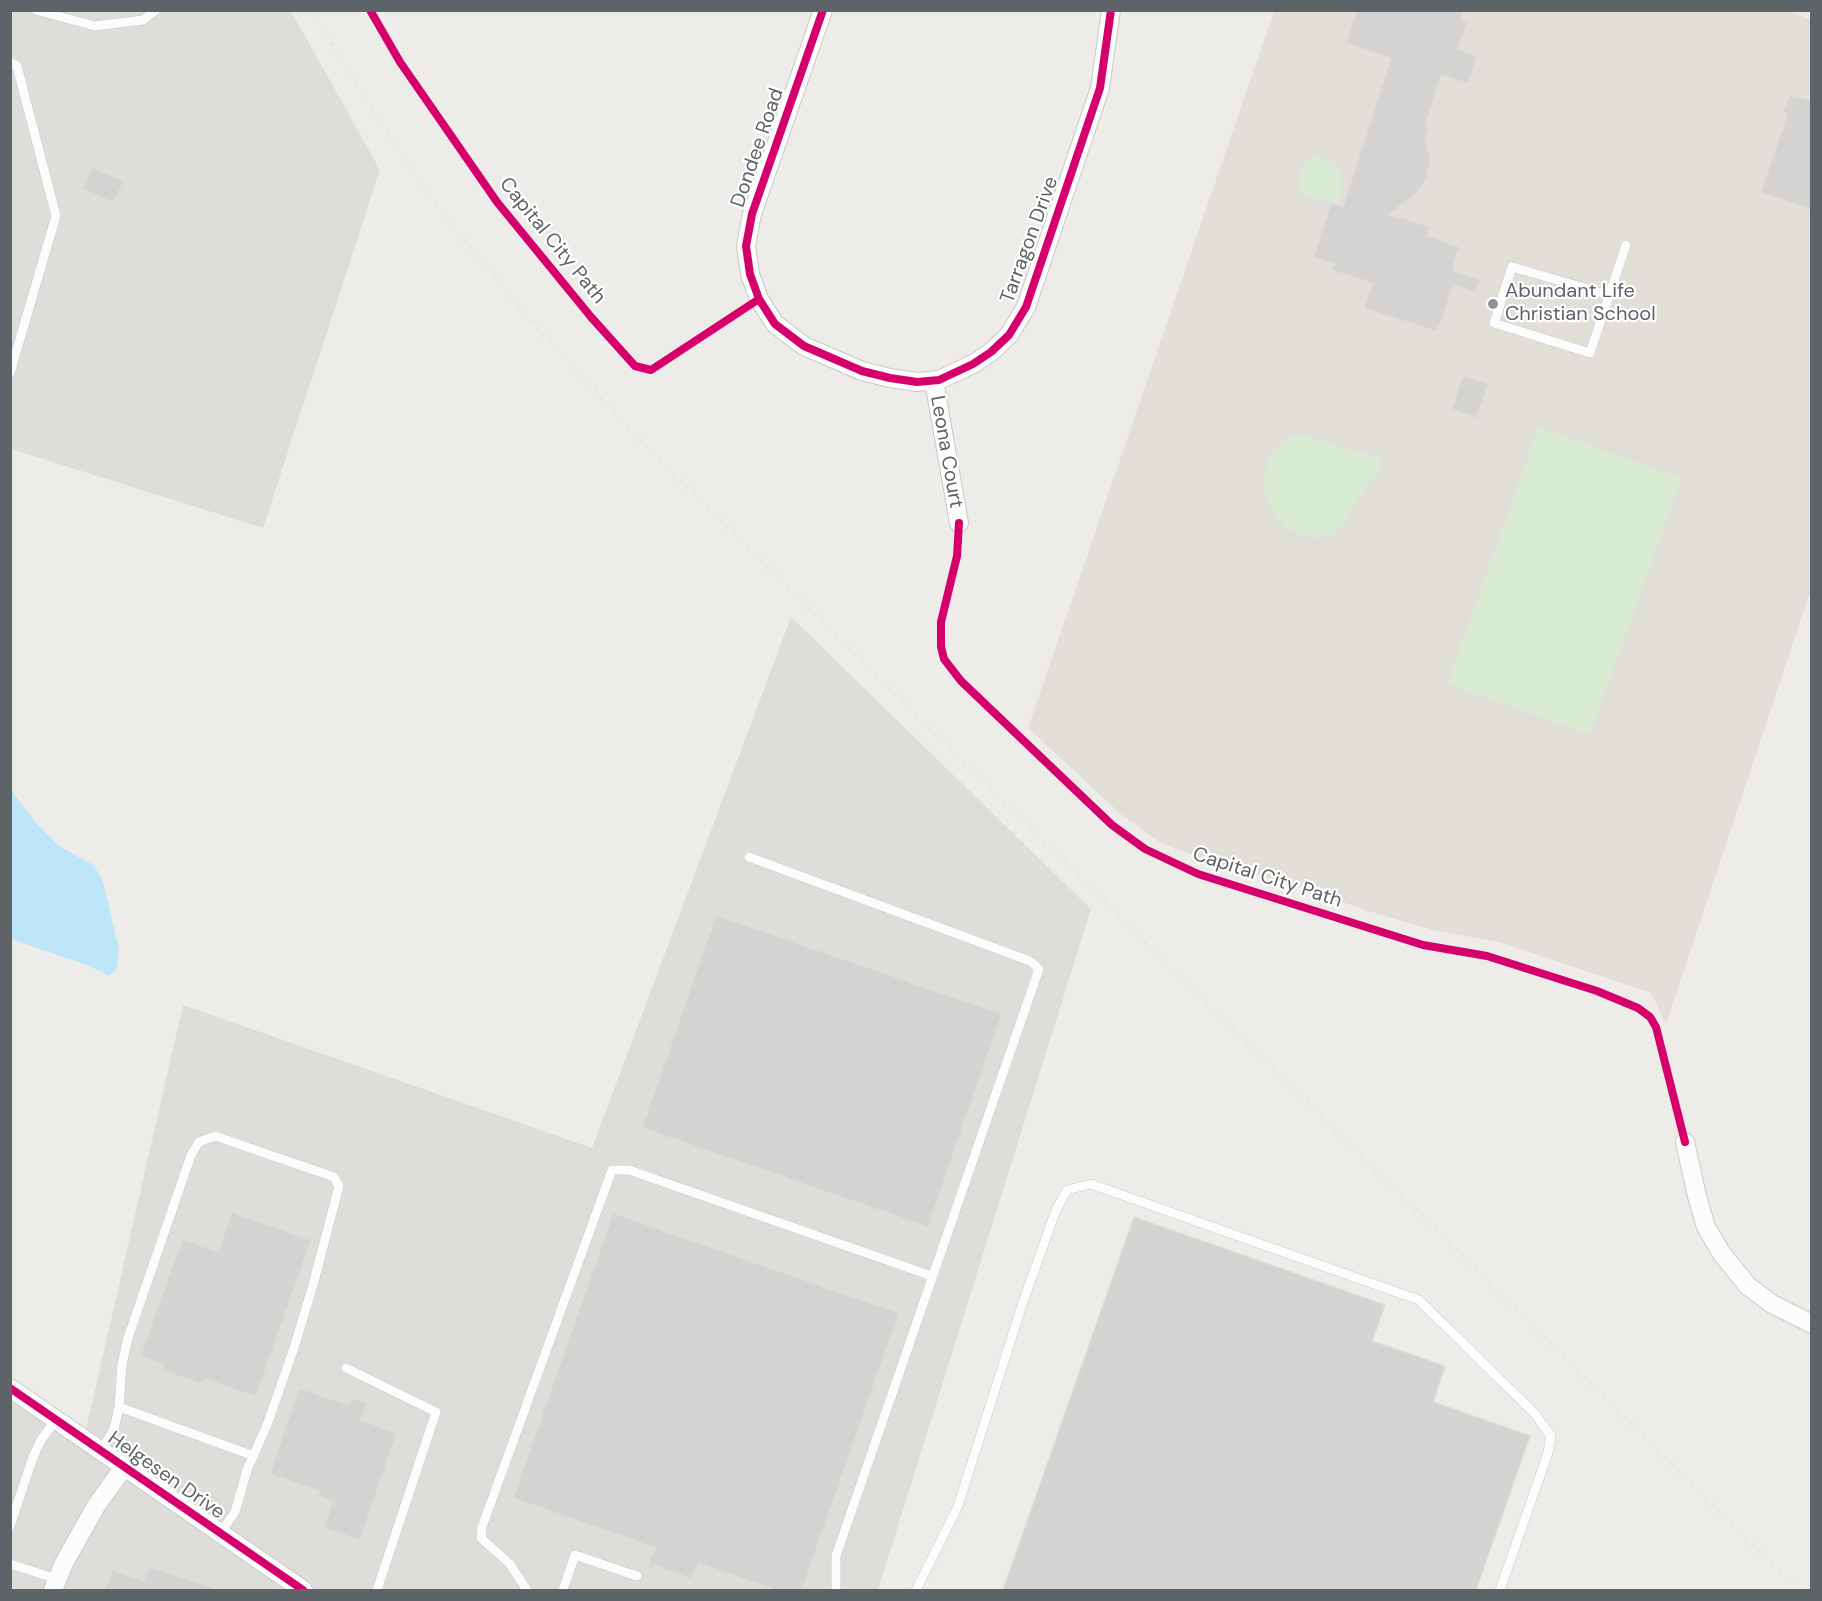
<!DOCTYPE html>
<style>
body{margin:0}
#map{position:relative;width:1822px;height:1601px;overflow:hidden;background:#eeece9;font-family:"DM Sans",sans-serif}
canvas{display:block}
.frame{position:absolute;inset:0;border:12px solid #5e6367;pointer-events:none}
</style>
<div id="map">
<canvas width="1822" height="1601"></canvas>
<div class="frame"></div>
</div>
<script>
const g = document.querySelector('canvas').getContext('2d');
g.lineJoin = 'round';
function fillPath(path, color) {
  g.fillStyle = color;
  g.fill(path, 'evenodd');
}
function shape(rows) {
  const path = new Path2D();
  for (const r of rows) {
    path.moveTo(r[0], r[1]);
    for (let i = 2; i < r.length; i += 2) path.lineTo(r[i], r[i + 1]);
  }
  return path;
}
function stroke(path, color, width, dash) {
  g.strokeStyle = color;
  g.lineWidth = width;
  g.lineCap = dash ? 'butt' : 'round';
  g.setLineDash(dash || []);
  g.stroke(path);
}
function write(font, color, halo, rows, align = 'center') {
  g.font = font + ' "DM Sans",sans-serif';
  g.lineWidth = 4.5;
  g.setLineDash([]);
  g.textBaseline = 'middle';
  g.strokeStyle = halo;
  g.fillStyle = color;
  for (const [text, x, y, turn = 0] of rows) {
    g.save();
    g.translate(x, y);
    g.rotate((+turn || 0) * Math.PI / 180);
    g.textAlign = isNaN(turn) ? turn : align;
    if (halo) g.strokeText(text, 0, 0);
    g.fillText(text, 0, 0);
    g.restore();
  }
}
const industrial = shape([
 [10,11,291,11,380,170,263,528,11,449],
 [791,617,1091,909,878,1590,11,1590,10,1388,84,1438,183,1005,592,1148]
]);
const education = shape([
 [1786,10,1811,19,1811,589,1666,1024,1651,993,1500,942,1436,931,1368,911,1292,884,1214,863,1159,842,1122,815,1028,728,1274,11]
]);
const green = shape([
 [1312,157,1326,158,1334,164,1339,170,1343,185,1337,205,1304,195,1299,187,1298,181,1299,172,1305,161],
 [1538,427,1682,478,1590,735,1447,684],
 [1293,435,1303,435,1355,451,1377,456,1383,464,1379,475,1366,487,1344,522,1335,532,1325,538,1313,538,1300,536,1285,526,1272,512,1265,493,1264,480,1266,465,1273,451,1282,441]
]);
const water = shape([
 [10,788,35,822,59,846,93,865,102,878,119,949,117,968,110,975,107,975,90,966,11,939]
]);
const building = shape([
 [1357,10,1464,10,1461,20,1467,22,1458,49,1477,56,1468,83,1441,75,1425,126,1429,128,1425,140,1430,160,1426,179,1415,195,1389,214,1430,227,1428,236,1459,247,1452,270,1480,280,1475,292,1453,285,1440,325,1438,325,1436,331,1364,308,1373,283,1332,270,1334,264,1314,257,1331,203,1343,207,1391,58,1346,43,1357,10],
 [1790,95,1812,101,1812,210,1761,192,1788,113,1783,112,1790,95],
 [92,167,124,181,113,203,82,188,92,167],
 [1463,375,1488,384,1477,418,1452,409,1463,375],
 [716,915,1002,1014,928,1227,642,1128,716,915],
 [232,1212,311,1240,256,1397,205,1379,203,1384,190,1380,162,1370,164,1365,140,1357,182,1239,218,1252,232,1212],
 [613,1213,899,1313,802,1590,776,1590,698,1563,692,1579,649,1564,655,1548,513,1498,613,1213],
 [1134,1217,1385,1305,1372,1341,1445,1366,1433,1402,1530,1436,1476,1590,1003,1590,1134,1217],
 [299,1388,349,1405,352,1398,367,1403,361,1420,397,1433,360,1540,324,1528,333,1501,318,1496,320,1491,270,1474,299,1388],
 [149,1566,214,1588,214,1590,105,1590,112,1570,144,1581,149,1566]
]);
const service = shape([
 [36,10,95,26,143,20,156,10],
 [10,62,17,66,56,216,10,373],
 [1609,295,1512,267,1494,323,1590,353,1626,245],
 [749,857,1030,961,1039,969,836,1556,836,1590],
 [346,1368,436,1412,377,1590],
 [119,1407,254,1456],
 [101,1451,114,1429,119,1407,122,1364,128,1338,191,1155,199,1142,215,1136,334,1177,339,1186,313,1285,294,1348,267,1425,247,1470,235,1512,220,1533],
 [10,1526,33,1457,41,1440,56,1420],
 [10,1564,57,1579],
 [527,1590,510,1564,481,1538,482,1527,612,1170,629,1170,932,1276],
 [563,1590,575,1555,637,1576],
 [916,1590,958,1506,1023,1302,1056,1210,1067,1190,1091,1184,1419,1300,1535,1414,1551,1436,1548,1453,1500,1590]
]);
const minor = shape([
 [823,10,752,214,746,246,750,274,759,299,775,324,804,346,862,371,890,378,917,382,939,380,973,364,991,352,1009,335,1026,307,1100,88,1111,10],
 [934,381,959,523],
 [1685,1142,1697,1196,1706,1227,1722,1254,1748,1286,1772,1304,1812,1324],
 [10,1388,303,1590],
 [53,1590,64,1563,96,1506,124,1467]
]);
const rail = shape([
 [313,10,347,71,424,187,456,230,537,328,647,447,1798,1590]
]);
const cycleway = shape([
 [370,10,400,62,497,202,591,317,635,366,651,370,759,299],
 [823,10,752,214,746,246,750,274,759,299,775,324,804,346,862,371,890,378,917,382,939,380,973,364,991,352,1009,335,1026,307,1100,88,1111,10],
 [959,523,957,556,941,622,941,647,944,659,961,681,1112,825,1145,849,1198,874,1423,945,1487,956,1597,991,1638,1008,1650,1017,1656,1027,1685,1142],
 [10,1388,303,1590]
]);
const markers = [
 [1493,304,6,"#909394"]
];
const streetNames = [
 ["Dondee Road",758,148,-71],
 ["Tarragon Drive",1030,240,-70],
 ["Capital City Path",552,241,51],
 ["Leona Court",946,452,80],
 ["Capital City Path",1267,878,18],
 ["Helgesen Drive",166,1476,35]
];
const poiNames = [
 ["Abundant Life",1505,292],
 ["Christian School",1505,315]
];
fillPath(industrial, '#dfddda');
fillPath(education, '#e2ded8');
fillPath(green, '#d9ead4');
fillPath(water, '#bde7f8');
fillPath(building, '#d5d3d2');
stroke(building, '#dedbd8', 1.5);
stroke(service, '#cac9ca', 10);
stroke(minor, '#cac9ca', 20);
stroke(service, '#fcfcfc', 9);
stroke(minor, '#fcfcfc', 18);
stroke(rail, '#e3e4e3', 4.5, [1.5, 8]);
stroke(cycleway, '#d6006c', 8);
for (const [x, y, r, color] of markers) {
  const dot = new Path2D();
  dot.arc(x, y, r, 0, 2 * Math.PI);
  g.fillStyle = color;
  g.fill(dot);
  stroke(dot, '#fff', 2);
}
write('20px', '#5e6367', '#fff', streetNames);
write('20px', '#5e6367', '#fff', poiNames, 'left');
</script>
